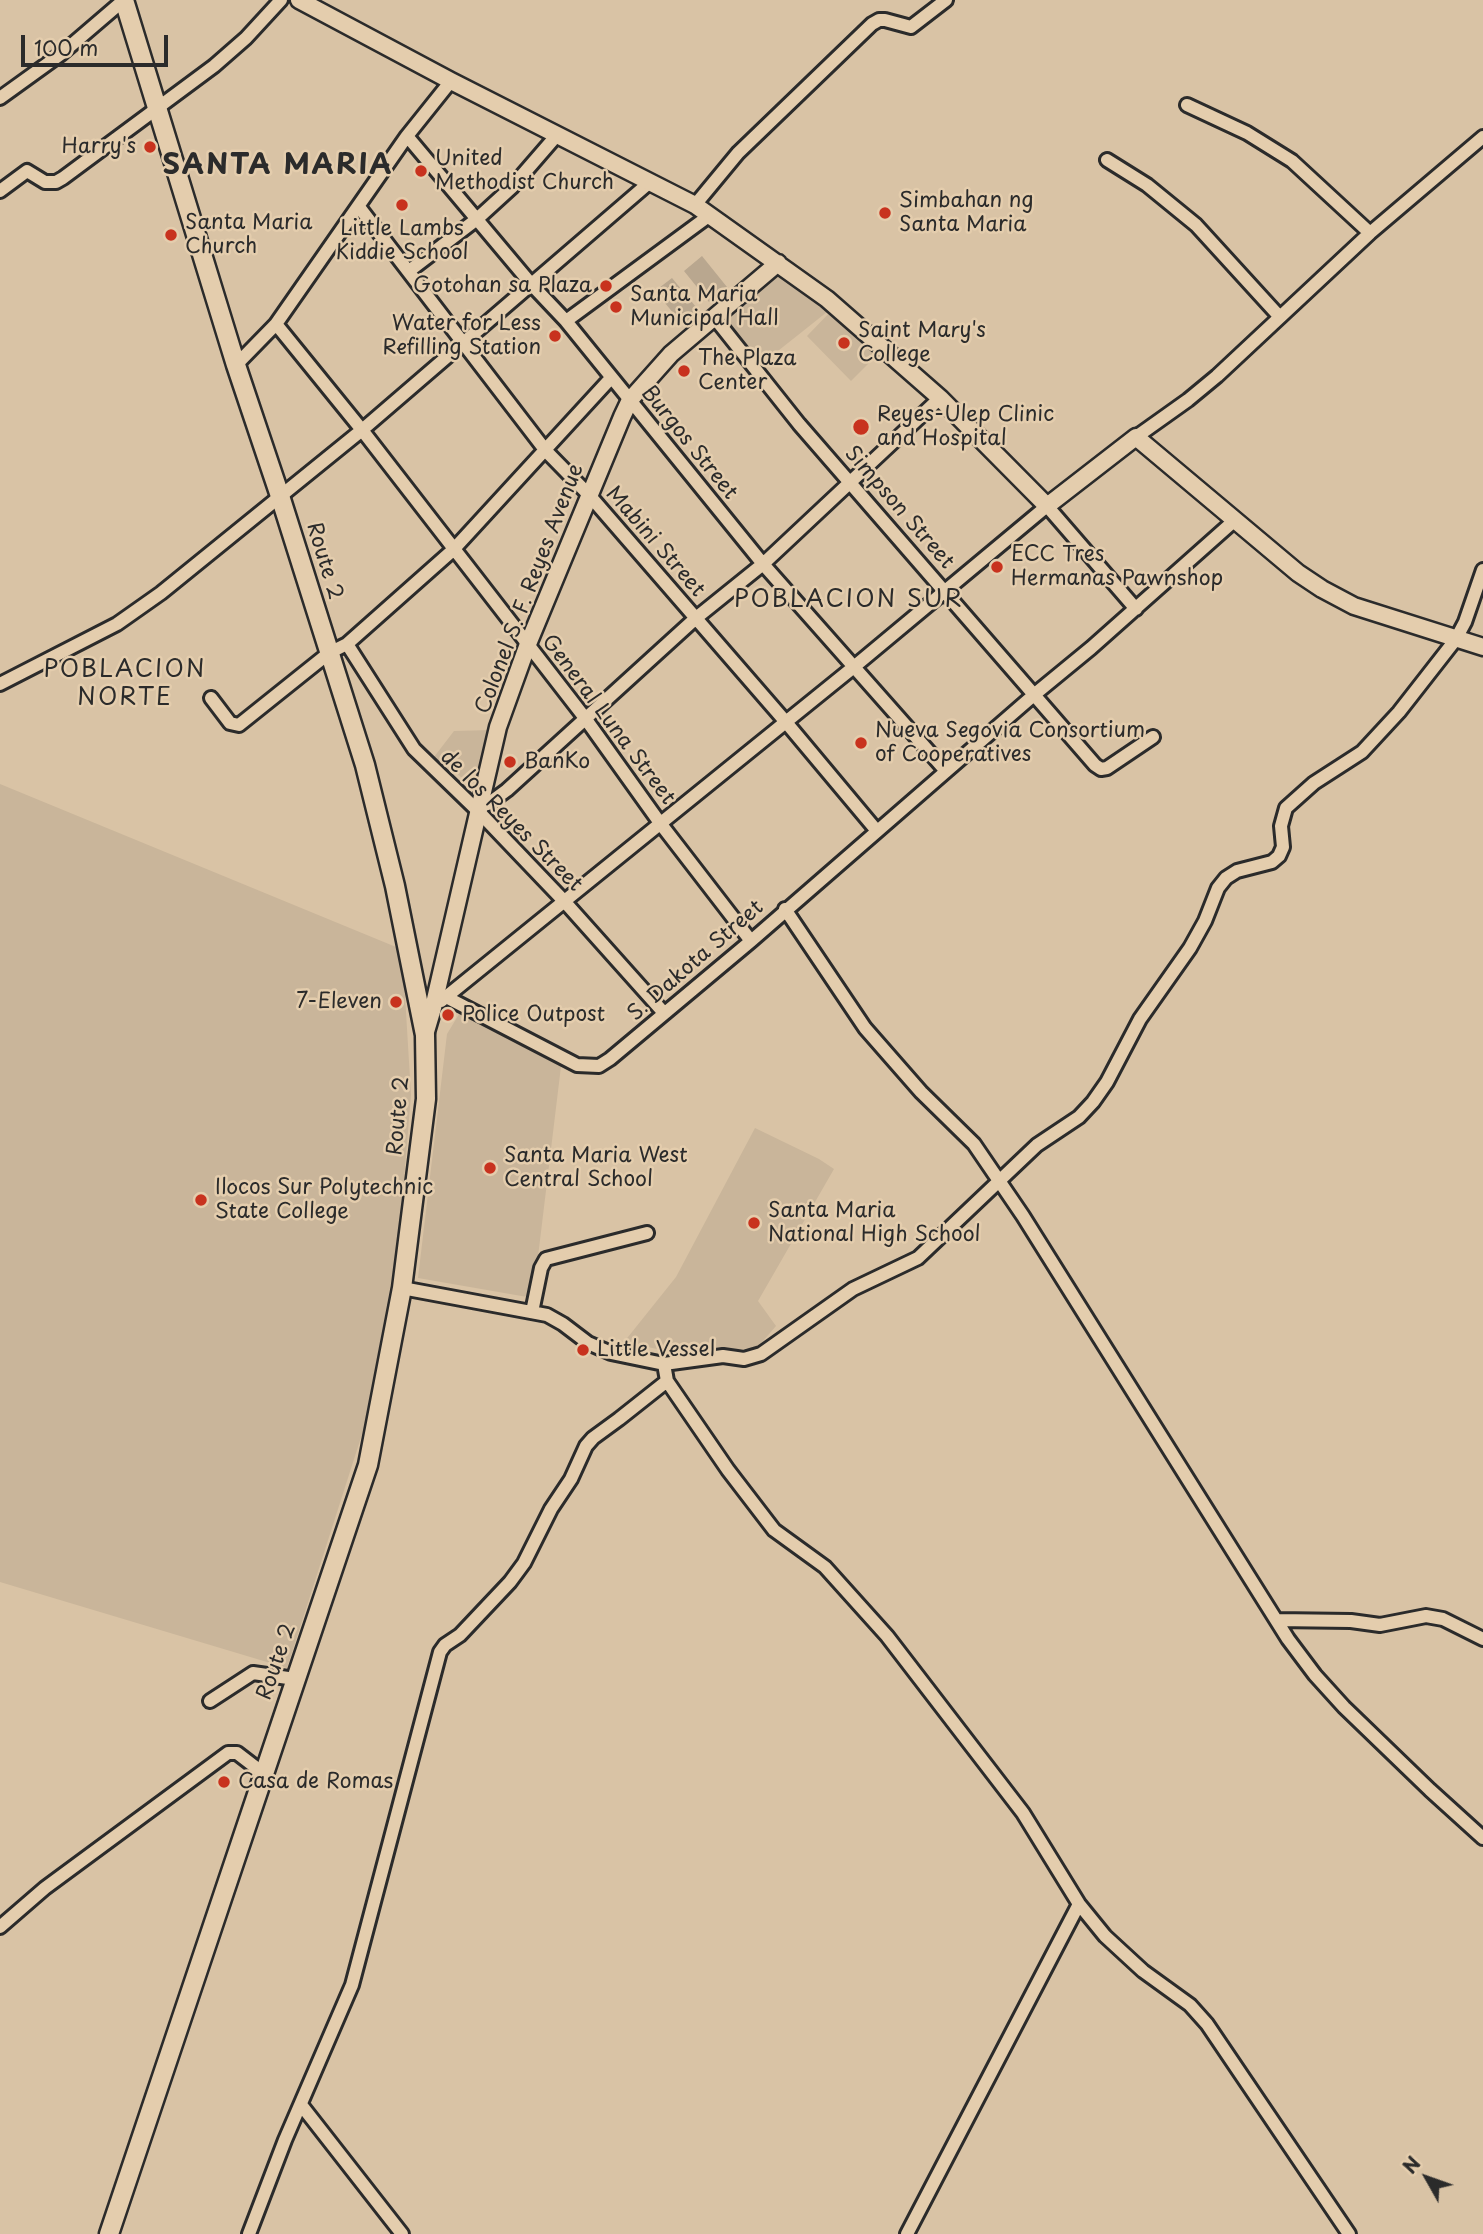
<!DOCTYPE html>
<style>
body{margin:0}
#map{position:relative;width:1483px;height:2234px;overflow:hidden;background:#d9c3a5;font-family:"Playpen Sans",sans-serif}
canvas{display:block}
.north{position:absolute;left:1392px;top:2143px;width:70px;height:70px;-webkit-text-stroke:5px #e4cdad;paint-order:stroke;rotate:310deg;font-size:19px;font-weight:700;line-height:28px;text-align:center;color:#2b2b2b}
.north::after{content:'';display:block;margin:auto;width:24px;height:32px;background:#2b2b2b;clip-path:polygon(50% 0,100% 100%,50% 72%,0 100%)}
.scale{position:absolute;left:21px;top:35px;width:147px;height:32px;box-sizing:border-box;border:4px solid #2b2b2b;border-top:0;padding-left:9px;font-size:21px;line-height:24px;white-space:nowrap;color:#2b2b2b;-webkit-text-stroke:5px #e4cdad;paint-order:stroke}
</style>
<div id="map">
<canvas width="1483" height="2234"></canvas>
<div class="north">N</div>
<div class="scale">100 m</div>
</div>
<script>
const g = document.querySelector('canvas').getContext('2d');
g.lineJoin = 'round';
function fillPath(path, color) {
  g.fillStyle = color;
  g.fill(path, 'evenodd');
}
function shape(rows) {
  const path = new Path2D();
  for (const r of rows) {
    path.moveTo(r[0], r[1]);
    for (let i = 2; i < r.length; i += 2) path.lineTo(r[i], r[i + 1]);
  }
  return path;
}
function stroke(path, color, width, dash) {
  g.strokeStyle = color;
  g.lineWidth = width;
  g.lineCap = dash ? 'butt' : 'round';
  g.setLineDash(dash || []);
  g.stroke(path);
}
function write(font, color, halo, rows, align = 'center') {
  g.font = font + ' "Playpen Sans",sans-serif';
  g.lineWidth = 5;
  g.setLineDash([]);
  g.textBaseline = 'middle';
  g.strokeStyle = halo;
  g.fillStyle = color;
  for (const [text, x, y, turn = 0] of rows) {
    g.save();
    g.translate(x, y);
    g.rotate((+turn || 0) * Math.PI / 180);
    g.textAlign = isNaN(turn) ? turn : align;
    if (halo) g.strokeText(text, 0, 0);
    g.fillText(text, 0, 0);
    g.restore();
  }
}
const built = shape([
 [778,274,795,283,827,312,759,366,724,319],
 [835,307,882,350,851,381,807,336],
 [493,730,480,791,434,757,454,731],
 [0,784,396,947,404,979,411,1095,399,1240,364,1428,287,1668,0,1582],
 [464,1006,562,1058,533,1298,418,1278,447,1034],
 [755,1128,819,1159,834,1169,758,1301,776,1326,757,1348,676,1353,624,1342,676,1277]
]);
const green = shape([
 [702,256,727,287,709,302,684,271],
 [672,278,701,313,684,326,655,291]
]);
const minor = shape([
 [0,98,61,54,124,0],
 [1187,105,1247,133,1292,161,1370,233],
 [407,136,532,285,566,321,763,564,946,771],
 [1107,160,1147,185,1196,225,1279,316],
 [0,191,27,171,45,182,56,182,63,178,214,66,246,38,281,0],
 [695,205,738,153,872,24,879,20,885,20,911,27,946,0],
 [359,207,546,451,590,496,785,721,877,831],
 [409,271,477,219,512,187,557,135],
 [714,317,799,424,1095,765,1101,769,1107,768,1153,737],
 [566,321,710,215],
 [276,324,362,430,585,718,660,823,751,941],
 [236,365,276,324,407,136,451,81],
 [1136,437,1188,400,1217,376,1370,233,1483,137],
 [347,644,414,749,479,812,564,901,664,1013],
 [0,684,117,624,161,593,362,430,650,182],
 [211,698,230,723,239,725,329,653,347,644,453,550,611,378],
 [480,806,488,804,507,790,696,618,763,564,940,398],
 [785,909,865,1028,921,1092,974,1144,1023,1216,1288,1639,1315,1675,1344,1707,1430,1790,1483,1838],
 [446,997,577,1065,599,1066,610,1059,751,941,1035,694,1091,648,1235,520],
 [441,1001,855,666,1047,506,1136,609],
 [402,1288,547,1315,563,1324,588,1343,611,1353,664,1364,723,1356,744,1359,761,1354,853,1289,918,1258,1037,1145,1079,1117,1093,1102,1107,1082,1140,1019,1190,948,1205,921,1218,888,1226,878,1237,871,1272,862,1279,856,1283,847,1281,826,1286,808,1314,783,1362,752,1399,712,1456,639,1465,622,1483,570],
 [532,1312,541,1268,546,1259,647,1233],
 [664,1364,667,1381,728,1470,774,1530,825,1567,887,1636,1023,1813,1079,1904,1105,1936,1143,1971,1190,2005,1207,2024,1349,2234],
 [1276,1620,1351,1621,1380,1625,1426,1616,1443,1619,1483,1639],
 [210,1701,253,1673,295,1679],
 [0,1927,45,1888,228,1753,237,1753,263,1773],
 [302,2106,402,2234],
 [249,2234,285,2140,352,1985,440,1652,445,1645,460,1635,510,1582,524,1563,551,1509,571,1479,586,1446,593,1438,619,1419,667,1381],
 [907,2234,1079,1904]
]);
const major = shape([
 [299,0,451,81,695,205,827,299,940,398,1047,506,1136,437,1298,573,1322,589,1354,606,1483,647],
 [425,1035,433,1008,498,727,528,644,622,417,630,400,671,354,778,263]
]);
const highway = shape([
 [109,2234,368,1465,402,1288,426,1099,425,1035,395,886,365,765,280,496,236,365,124,0]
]);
const markers = [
 [150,147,7,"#c8321e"],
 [421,171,7,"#c8321e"],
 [402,205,7,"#c8321e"],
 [885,213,7,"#c8321e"],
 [171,235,7,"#c8321e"],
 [606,286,7,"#c8321e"],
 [616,307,7,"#c8321e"],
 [555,336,7,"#c8321e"],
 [844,343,7,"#c8321e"],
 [684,371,7,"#c8321e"],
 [861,427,9,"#c8321e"],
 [997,567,7,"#c8321e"],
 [861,743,7,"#c8321e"],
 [510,762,7,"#c8321e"],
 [396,1002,7,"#c8321e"],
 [448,1015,7,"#c8321e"],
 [490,1168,7,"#c8321e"],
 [201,1200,7,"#c8321e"],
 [754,1223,7,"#c8321e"],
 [583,1350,7,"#c8321e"],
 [224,1782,7,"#c8321e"]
];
const poiNames = [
 ["Harry's",136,147,"right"],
 ["United",435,159],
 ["Methodist Church",435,183],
 ["Simbahan ng",899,201],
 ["Santa Maria",899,225],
 ["Santa Maria",185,223],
 ["Church",185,247],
 ["Little Lambs",402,229,"center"],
 ["Kiddie School",402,253,"center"],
 ["Gotohan sa Plaza",592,286,"right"],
 ["Santa Maria",630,295],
 ["Municipal Hall",630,319],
 ["Water for Less",541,324,"right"],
 ["Refilling Station",541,348,"right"],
 ["Saint Mary's",858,331],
 ["College",858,355],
 ["The Plaza",698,359],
 ["Center",698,383],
 ["Reyes-Ulep Clinic",877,415],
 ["and Hospital",877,439],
 ["ECC Tres",1011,555],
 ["Hermanas Pawnshop",1011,579],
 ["Nueva Segovia Consortium",875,731],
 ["of Cooperatives",875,755],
 ["BanKo",524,762],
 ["7-Eleven",382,1002,"right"],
 ["Police Outpost",462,1015],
 ["Santa Maria West",504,1156],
 ["Central School",504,1180],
 ["Ilocos Sur Polytechnic",215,1188],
 ["State College",215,1212],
 ["Santa Maria",768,1211],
 ["National High School",768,1235],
 ["Little Vessel",597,1350],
 ["Casa de Romas",238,1782]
];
const streetNames = [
 ["Burgos Street",689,443,51],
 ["Simpson Street",899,508,49],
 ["Mabini Street",655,542,49],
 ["Route 2",324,561,73],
 ["Colonel S. F. Reyes Avenue",530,589,-69],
 ["General Luna Street",608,720,53],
 ["de los Reyes Street",511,821,45],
 ["S. Dakota Street",696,961,-41],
 ["Route 2",399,1116,-85],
 ["Route 2",277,1662,-71]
];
const quarterNames = [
 ["POBLACION SUR",849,600],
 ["POBLACION",125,670],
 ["NORTE",125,698]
];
const districtNames = [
 ["SANTA MARIA",278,166]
];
fillPath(built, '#c9b59a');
fillPath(green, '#b9a78f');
stroke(minor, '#2b2b2b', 18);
stroke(major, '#2b2b2b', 21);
stroke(highway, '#2b2b2b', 23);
stroke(minor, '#e4cdad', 12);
stroke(major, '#e4cdad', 16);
stroke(highway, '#e4cdad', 18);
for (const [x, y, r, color] of markers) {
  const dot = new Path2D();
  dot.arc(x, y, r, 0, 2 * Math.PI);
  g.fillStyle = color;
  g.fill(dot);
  stroke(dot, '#e4cdad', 2.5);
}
write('21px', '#2b2b2b', '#e4cdad', poiNames, 'left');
write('21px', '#2b2b2b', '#e4cdad', streetNames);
g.letterSpacing = '2px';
write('24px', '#2b2b2b', '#e4cdad', quarterNames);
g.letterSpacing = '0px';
g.letterSpacing = '2px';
write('bold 28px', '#2b2b2b', '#e4cdad', districtNames);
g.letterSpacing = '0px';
</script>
